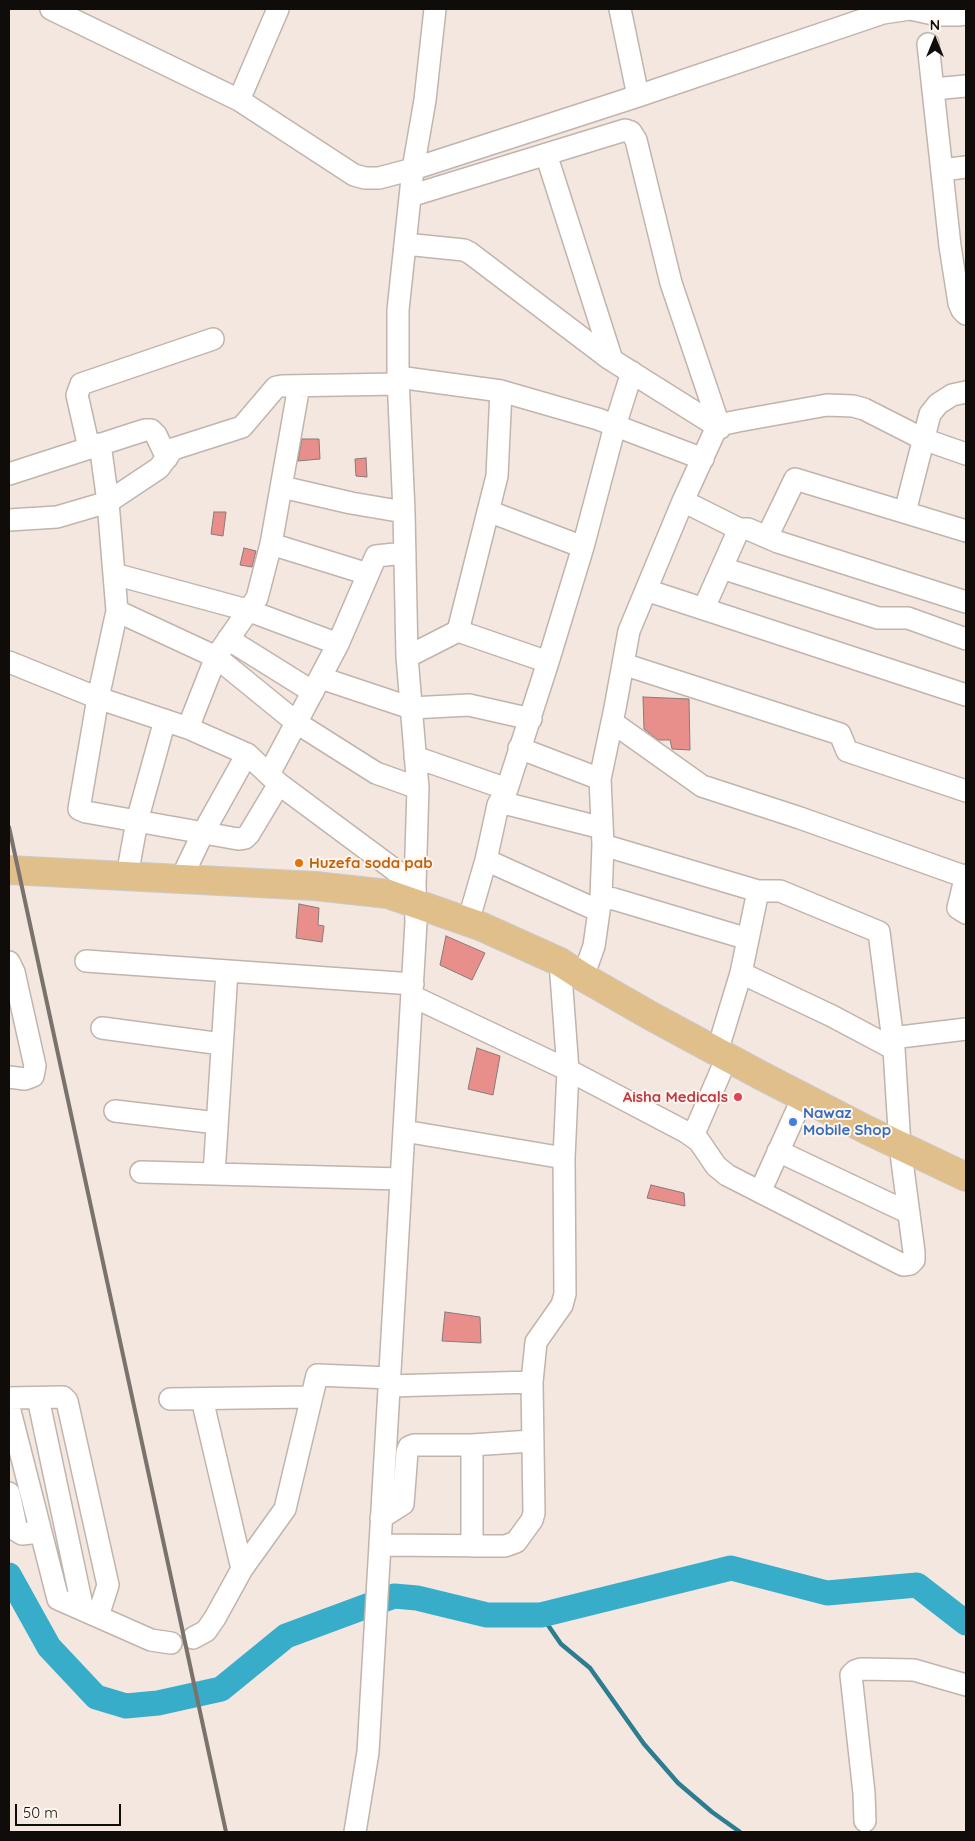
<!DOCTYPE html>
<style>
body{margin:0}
#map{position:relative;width:975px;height:1841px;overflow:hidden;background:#f3e7e0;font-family:Quicksand,sans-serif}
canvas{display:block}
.frame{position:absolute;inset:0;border:10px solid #0f0c09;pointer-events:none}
.north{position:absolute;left:910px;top:15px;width:50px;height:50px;-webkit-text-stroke:4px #fff5ef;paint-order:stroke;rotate:0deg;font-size:14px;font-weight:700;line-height:20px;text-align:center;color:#0f0c09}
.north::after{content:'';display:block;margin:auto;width:18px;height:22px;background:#0f0c09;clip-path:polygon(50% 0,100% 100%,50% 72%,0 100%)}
.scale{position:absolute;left:15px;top:1804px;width:106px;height:22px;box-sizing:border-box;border:2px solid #0f0c09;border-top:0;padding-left:6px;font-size:15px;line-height:18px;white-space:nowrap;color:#0f0c09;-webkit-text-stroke:4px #fff5ef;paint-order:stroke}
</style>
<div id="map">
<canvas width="975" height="1841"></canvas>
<div class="frame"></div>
<div class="north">N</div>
<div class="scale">50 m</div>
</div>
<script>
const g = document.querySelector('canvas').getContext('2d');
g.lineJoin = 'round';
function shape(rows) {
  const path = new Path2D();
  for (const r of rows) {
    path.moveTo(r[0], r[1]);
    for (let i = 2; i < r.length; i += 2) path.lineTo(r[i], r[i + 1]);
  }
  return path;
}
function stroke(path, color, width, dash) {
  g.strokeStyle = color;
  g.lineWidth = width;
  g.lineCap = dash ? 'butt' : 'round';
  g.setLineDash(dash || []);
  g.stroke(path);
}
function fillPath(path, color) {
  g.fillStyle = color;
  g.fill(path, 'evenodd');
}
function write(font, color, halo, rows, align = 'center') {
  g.font = font + ' Quicksand,sans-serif';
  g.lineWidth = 4;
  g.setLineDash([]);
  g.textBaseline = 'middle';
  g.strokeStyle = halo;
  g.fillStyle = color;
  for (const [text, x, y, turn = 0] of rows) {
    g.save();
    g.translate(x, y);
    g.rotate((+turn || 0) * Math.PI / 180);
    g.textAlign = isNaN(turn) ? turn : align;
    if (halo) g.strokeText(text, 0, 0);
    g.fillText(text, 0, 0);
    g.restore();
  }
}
const stream = shape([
 [541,1615,561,1644,590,1668,644,1744,678,1783,712,1812,740,1832]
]);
const river = shape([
 [9,1575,49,1647,96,1697,126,1706,158,1703,221,1689,286,1636,394,1596,417,1598,487,1615,541,1615,731,1568,827,1593,917,1585,966,1623]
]);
const building = shape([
 [302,439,319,439,320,459,298,461,302,439],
 [366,458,367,477,356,476,355,459,366,458],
 [214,512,226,512,223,536,211,534,214,512],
 [244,548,256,551,252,567,240,565,244,548],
 [643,697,689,699,690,750,672,749,670,740,658,740,644,729,643,697],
 [299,904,319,908,318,925,324,926,322,942,296,938,299,904],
 [446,936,485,953,472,980,440,965,446,936],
 [477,1048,500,1056,493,1095,468,1089,477,1048],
 [651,1185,684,1193,685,1206,647,1198,651,1185],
 [445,1312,480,1317,481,1343,442,1341,445,1312]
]);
const minor = shape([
 [51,9,239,100,354,175,365,178,379,178,413,169,638,96,883,13,910,9,938,15,958,15,966,14],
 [620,9,638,96],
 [928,44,950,246,959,303,962,310,966,314],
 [933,89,966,86],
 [239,100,278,9],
 [546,154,612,360],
 [942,170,966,167],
 [410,196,625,130,631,132,636,140,671,283,720,428],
 [405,244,464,250,470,253,607,357,720,428],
 [398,377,501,391,598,419,703,459],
 [100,444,108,502,117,611,98,698,188,728,247,754,279,784,415,885],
 [89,448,77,395,81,384,213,339],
 [9,474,145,430,151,430,156,435,167,458],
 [282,487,351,503,404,512],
 [683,501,739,529],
 [488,511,583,547],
 [905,512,930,414,938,404,952,395,966,392],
 [9,520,57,517,108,502,159,468,173,449,242,427,276,387,282,386,398,384],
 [767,537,795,479,966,531],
 [271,544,368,574],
 [722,568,878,618,908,618,966,639],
 [114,574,247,610,338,644],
 [646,590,966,695],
 [704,608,739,529,748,529,778,542,966,602],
 [117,611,216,657,297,723,376,773,418,788],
 [458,631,497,476,501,391],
 [228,639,313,692],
 [407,657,458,631,548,662],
 [9,662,98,698,80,803,79,809,86,812,238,839,245,838,249,834,279,784],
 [623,664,840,734,847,751,966,791],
 [321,678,411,708,469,705,531,719],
 [612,722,702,786,800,818,966,877],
 [188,728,216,657,257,598,271,544,299,386],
 [519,748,600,779],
 [415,757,507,789],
 [269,774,338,644,376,556,405,553],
 [500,802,602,828],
 [603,845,600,779,615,708,629,631,683,501,715,431,724,424,738,421,827,405,853,406,864,409,923,439,966,454],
 [486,860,599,911],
 [966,875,958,908,966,913],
 [127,876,137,821,165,720],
 [181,879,203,833,247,754],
 [601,897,603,845,758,891],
 [468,922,486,860,498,805,507,789,548,662,583,547,615,426,632,372],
 [86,961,413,984],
 [9,962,14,972,35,1066,33,1076,25,1079,9,1077],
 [741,973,832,1016,894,1049],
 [583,977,594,946,601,897,614,899,748,939],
 [412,996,568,1070,686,1132,699,1141,716,1166,727,1175,903,1265,910,1264,914,1260,914,1252,900,1146,894,1049,879,932,780,891,758,891,741,973,717,1052],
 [102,1028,222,1044],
 [892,1038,966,1029],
 [115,1111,217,1123],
 [404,1131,564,1158],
 [693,1136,727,1057],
 [778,1151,909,1213],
 [141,1172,401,1179],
 [214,1174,227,971],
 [760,1192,803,1097],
 [389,1386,532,1382],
 [9,1398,63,1397,67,1401,108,1585,98,1616],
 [38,1398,83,1610],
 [170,1399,310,1397],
 [202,1399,242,1569],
 [9,1407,58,1599,151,1640,171,1643],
 [472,1445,472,1546],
 [9,1493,17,1531,22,1534,40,1532],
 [381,1518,403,1504,407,1452,409,1447,414,1445,472,1445,531,1441],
 [380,1545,505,1546,516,1542,532,1520,534,1513,532,1382,536,1342,562,1305,565,1294,564,1158,568,1070,560,962],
 [193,1638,206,1631,215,1618,242,1569,285,1509,317,1375,390,1378],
 [865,1821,864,1793,851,1675,855,1671,861,1669,914,1670,966,1685],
 [355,1832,368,1752,416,922,415,885,418,788,407,657,404,512,398,377,398,310,413,169,425,100,435,9]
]);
const major = shape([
 [9,870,315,886,388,894,480,926,560,962,583,977,651,1016,762,1076,867,1130,966,1177]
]);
const rail = shape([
 [9,827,226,1832]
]);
const markers = [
 [299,863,5,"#e8710a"],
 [738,1097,5,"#e0444e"],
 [793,1122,5,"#3f7fe0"]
];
const foodNames = [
 ["Huzefa soda pab",309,863]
];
const healthNames = [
 ["Aisha Medicals",728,1097]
];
const shopNames = [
 ["Nawaz",803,1113],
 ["Mobile Shop",803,1130]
];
stroke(stream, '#2c7d90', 4.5);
stroke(river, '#38adca', 25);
fillPath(building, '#e98f8b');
stroke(building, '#877a79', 1);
stroke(minor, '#c0b4ad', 24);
stroke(major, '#cacac9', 30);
stroke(minor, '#fff', 21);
stroke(major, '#e0bf8b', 28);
stroke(rail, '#79726d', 4);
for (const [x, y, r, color] of markers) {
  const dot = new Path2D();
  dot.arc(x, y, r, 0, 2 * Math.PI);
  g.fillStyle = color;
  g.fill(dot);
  stroke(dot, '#fff5ef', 2);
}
write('bold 15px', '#c56008', '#fff5ef', foodNames, 'left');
write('bold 15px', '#be3a42', '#fff5ef', healthNames, 'right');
write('bold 15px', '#366cbe', '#fff5ef', shopNames, 'left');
</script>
